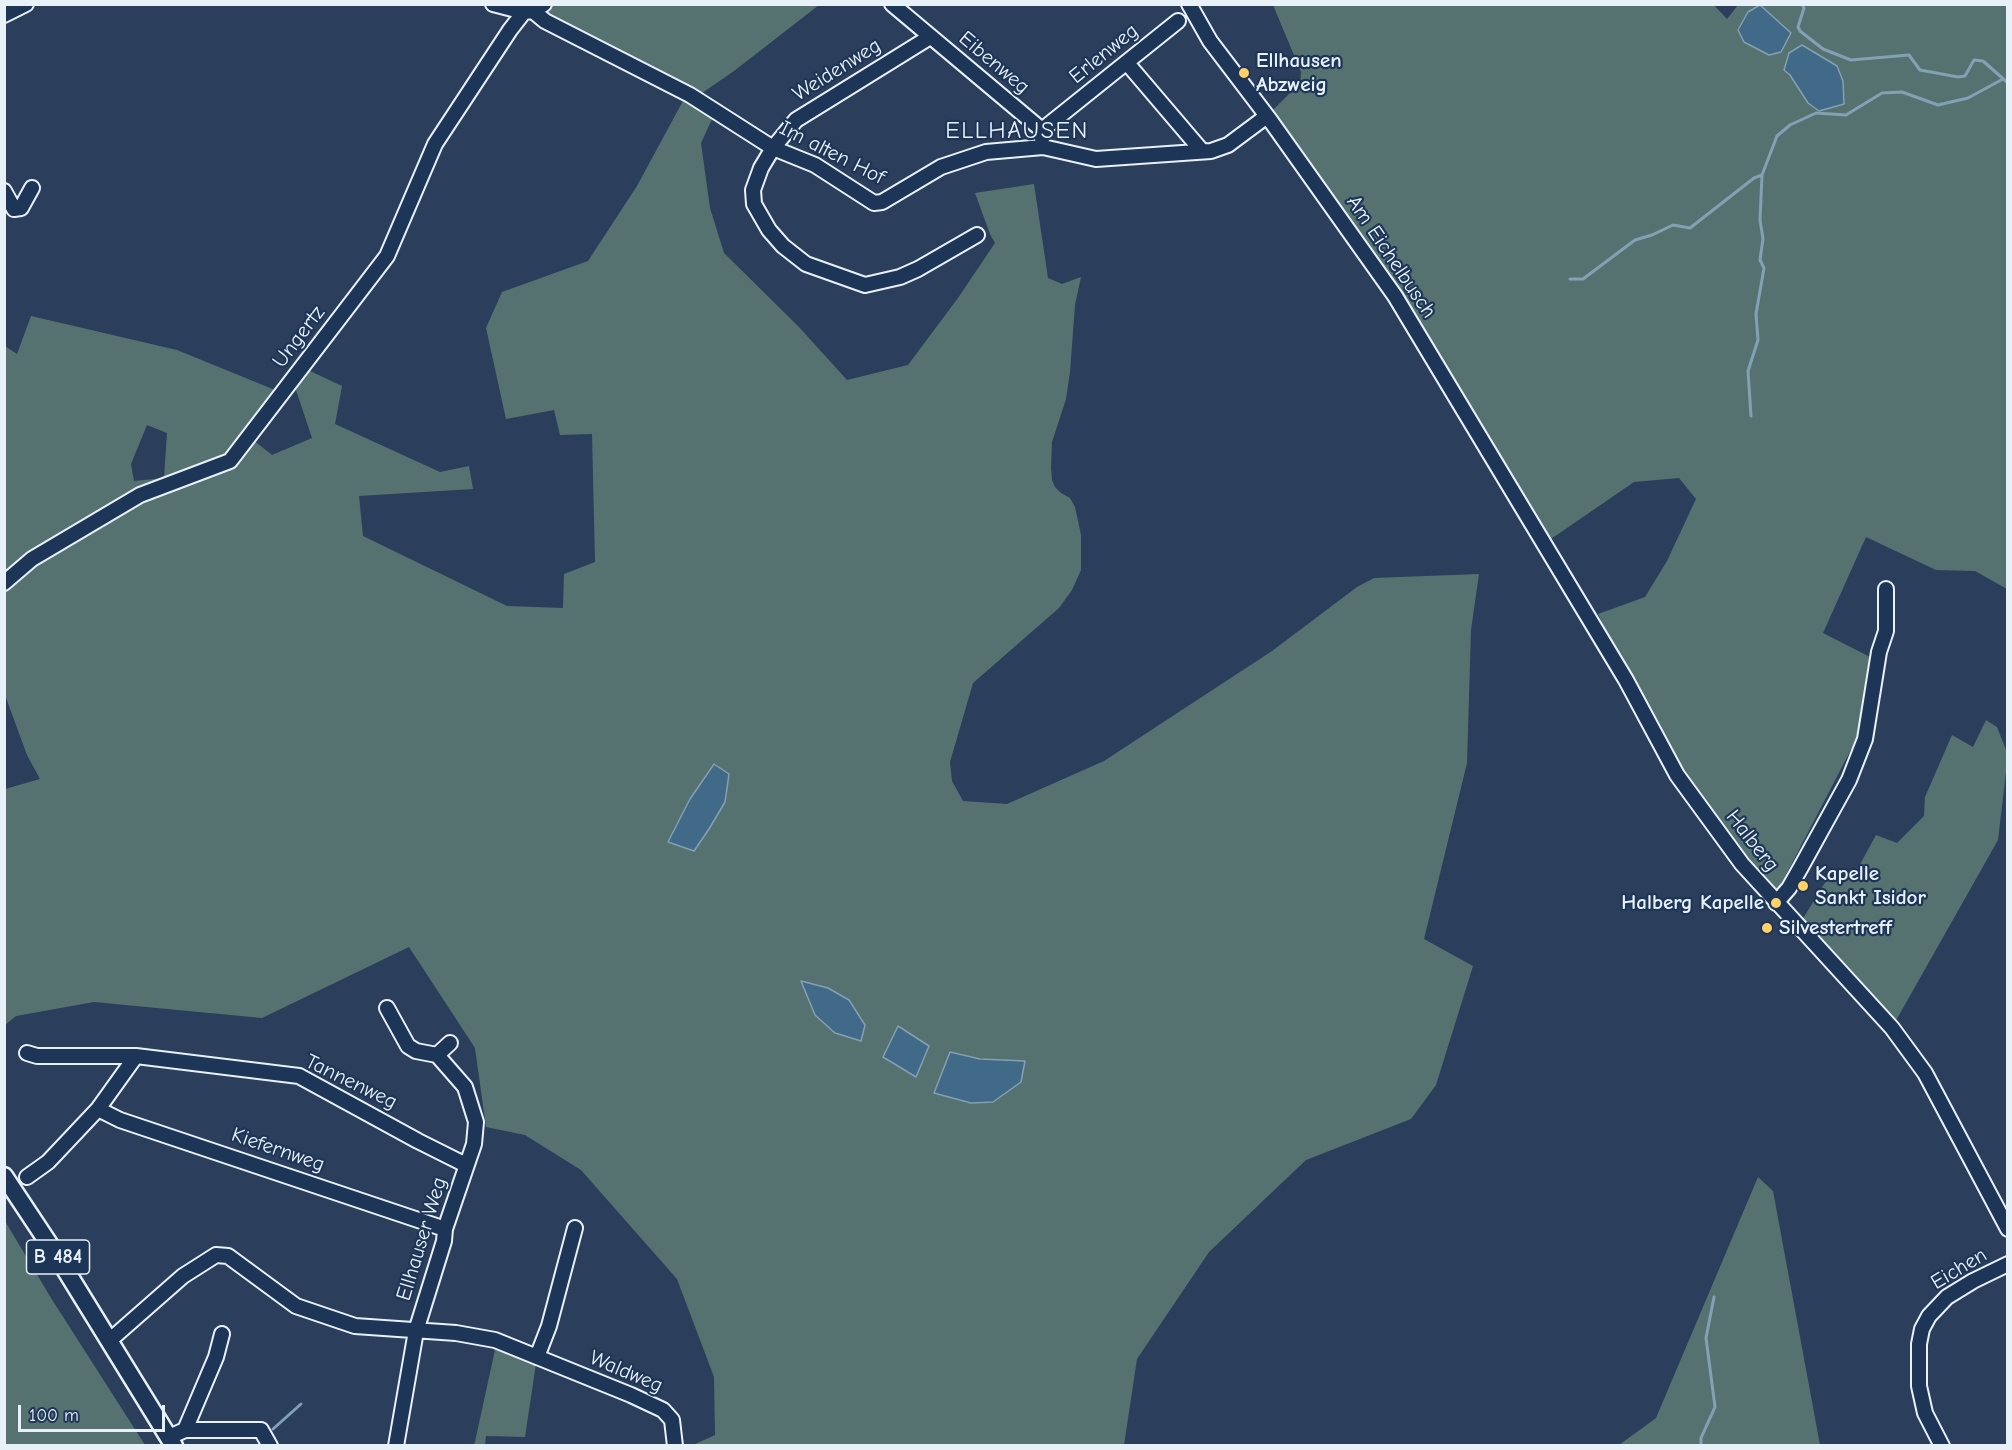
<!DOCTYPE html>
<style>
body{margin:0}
#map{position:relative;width:2012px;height:1450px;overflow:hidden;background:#2b3f5c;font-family:"Comic Neue",sans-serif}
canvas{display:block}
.frame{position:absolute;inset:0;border:6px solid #e8f1f8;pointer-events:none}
.scale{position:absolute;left:18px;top:1405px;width:147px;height:27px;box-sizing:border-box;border:3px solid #e8f1f8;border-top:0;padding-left:8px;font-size:18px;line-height:21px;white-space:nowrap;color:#e8f1f8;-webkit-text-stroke:4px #1d3557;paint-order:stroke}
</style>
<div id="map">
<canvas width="2012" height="1450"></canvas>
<div class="frame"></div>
<div class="scale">100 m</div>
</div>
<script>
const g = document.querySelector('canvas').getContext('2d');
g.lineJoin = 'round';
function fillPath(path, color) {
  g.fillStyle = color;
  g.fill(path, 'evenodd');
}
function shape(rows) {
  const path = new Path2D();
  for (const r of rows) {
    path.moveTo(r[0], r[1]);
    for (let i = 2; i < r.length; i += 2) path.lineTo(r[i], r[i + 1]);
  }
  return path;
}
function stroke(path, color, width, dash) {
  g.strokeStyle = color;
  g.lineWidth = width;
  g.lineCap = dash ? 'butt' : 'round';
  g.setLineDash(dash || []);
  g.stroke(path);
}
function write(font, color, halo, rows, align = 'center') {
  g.font = font + ' "Comic Neue",sans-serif';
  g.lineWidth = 4.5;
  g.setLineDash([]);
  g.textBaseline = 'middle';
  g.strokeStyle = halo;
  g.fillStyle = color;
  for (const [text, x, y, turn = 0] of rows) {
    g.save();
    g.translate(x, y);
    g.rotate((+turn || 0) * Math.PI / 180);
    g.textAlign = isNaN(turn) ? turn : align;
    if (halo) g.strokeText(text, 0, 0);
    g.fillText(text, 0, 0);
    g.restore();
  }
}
const green = shape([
 [553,4,819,5,734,71,702,93,549,17,547,10],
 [1713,4,1727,19,1738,5,2007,5,2007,589,1975,571,1936,570,1866,537,1823,633,1870,657,1857,738,1777,892,1748,859,1683,772,1629,679,1598,614,1645,597,1667,561,1696,499,1679,478,1634,482,1548,541,1400,292,1272,111,1300,83,1301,72,1273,5],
 [1802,46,1837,66,1808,103,1790,75,1784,70,1789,53],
 [684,99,712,119,701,143,710,208,724,253,798,326,847,380,908,365,958,298,995,243,990,234,975,193,1034,184,1048,278,1062,284,1081,277,1075,305,1070,372,1066,399,1052,442,1051,468,1052,480,1055,487,1061,493,1070,498,1075,507,1081,535,1081,570,1072,590,1059,608,973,683,950,762,952,781,963,801,1007,804,1104,761,1272,651,1357,587,1374,578,1479,574,1471,630,1467,763,1424,939,1473,966,1436,1085,1411,1119,1306,1160,1209,1252,1137,1359,1124,1445,693,1445,715,1435,714,1377,677,1279,581,1170,525,1135,486,1127,475,1048,409,947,262,1018,94,1002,16,1016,5,1025,5,789,40,779,27,755,5,695,5,346,17,354,31,316,177,350,275,390,243,432,272,455,312,438,295,387,308,370,342,386,335,424,440,472,469,466,473,489,359,496,363,536,507,606,563,608,564,574,595,562,592,434,560,435,554,410,506,419,486,328,502,292,588,261,637,186],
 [147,425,167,433,164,478,134,481,131,464],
 [713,764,729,774,725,802,694,851,668,842,690,799],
 [951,1052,980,1059,1025,1061,934,1092],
 [1986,720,1997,727,2008,755,1998,840,1894,1024,1799,925,1829,876,1858,868,1876,835,1897,843,1924,816,1925,797,1952,735,1973,747],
 [1758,1177,1773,1191,1820,1445,1619,1445,1656,1418],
 [5,1221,51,1298,145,1445,5,1445],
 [495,1350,537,1357,525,1437,486,1436,485,1445,474,1446]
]);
const water = shape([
 [1760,5,1791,33,1781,52,1769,55,1744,42,1738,30,1748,12,1760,5],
 [1802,45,1837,66,1843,81,1844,104,1819,111,1808,103,1790,75,1784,70,1789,53,1802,45],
 [714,764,729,774,725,802,709,829,694,851,668,842,690,799,714,764],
 [801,981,828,988,849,1000,865,1025,861,1041,835,1033,815,1015,801,981],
 [898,1026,929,1046,916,1077,883,1057,898,1026],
 [950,1052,980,1059,1025,1061,1021,1082,993,1102,971,1103,934,1093,950,1052]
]);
const stream = shape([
 [1802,4,1804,8,1798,27,1800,31,1823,49,1851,60,1909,55,1920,70,1958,77,1965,76,1974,60,1983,61,2008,83],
 [1570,279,1583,279,1635,240,1652,235,1673,225,1690,228,1754,178,1762,175],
 [1751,416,1748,371,1758,340,1756,314,1764,268,1760,260,1763,239,1760,220,1762,175,1777,136,1790,125,1816,113,1846,115,1882,93,1902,92,1938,105,1968,98,2003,79],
 [273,1429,301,1404],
 [186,1437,199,1437],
 [1701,1446,1701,1438,1715,1407,1706,1338,1714,1297]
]);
const minor = shape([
 [493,4,524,12,533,11,544,4],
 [892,4,1042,130],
 [1189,4,1210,41,1270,120,1395,296,1626,680,1677,775,1742,864,1892,1028,1925,1073,2008,1229],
 [533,11,545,21,690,95,773,148,815,165,874,203,882,202,941,167,986,152,1043,147,1096,159,1211,151,1228,145,1267,116],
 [4,15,26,4],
 [930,37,796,120,773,148,761,168,753,190,754,204,769,230,783,246,806,264,865,285,900,277,918,269,977,235],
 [1127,63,1202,151],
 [1042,139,1042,130,1178,21],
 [4,191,14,209,21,208,32,188],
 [4,583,32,559,140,495,230,461,387,256,435,144,510,30,524,12],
 [1776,903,1789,888,1801,867,1849,780,1865,739,1879,652,1886,631,1886,589],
 [387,1008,408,1046,416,1051,437,1055,465,1087,476,1122,474,1144,445,1229,444,1241,416,1331,396,1446],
 [27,1053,37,1056,136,1056],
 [437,1055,450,1043],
 [98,1109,120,1120,445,1229],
 [27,1177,48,1162,98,1109,136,1056,299,1076,418,1141,466,1165],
 [109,1341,183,1276,216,1255,228,1256,296,1306,355,1326,456,1333,495,1340,631,1395,663,1410,672,1420,675,1446],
 [537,1357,549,1326,575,1228],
 [185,1430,216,1357,222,1334],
 [169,1437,185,1430,261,1430,270,1446],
 [1942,1446,1925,1413,1919,1386,1919,1344,1922,1329,1929,1316,1947,1297,1973,1281,2008,1264]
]);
const major = shape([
 [4,1176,57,1256,174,1446]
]);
const markers = [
 [1244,73,6,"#ffd166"],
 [1803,886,6,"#ffd166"],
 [1776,903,6,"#ffd166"],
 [1767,928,6,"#ffd166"]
];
const shields = [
 [58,1257,63]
];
const shieldNames = [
 ["B 484",58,1257]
];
const streetNames = [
 ["Erlenweg",1104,54,-39],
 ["Eibenweg",994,63,40],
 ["Weidenweg",837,70,-32],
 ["Im alten Hof",832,153,27],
 ["Am Eichelbusch",1391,257,56],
 ["Ungertz",299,337,-53],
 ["Halberg",1752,841,52],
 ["Tannenweg",351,1082,26],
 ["Kiefernweg",278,1150,19],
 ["Ellhauser Weg",422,1239,-73],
 ["Eichen",1959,1269,-31],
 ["Waldweg",626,1372,23]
];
const poiNames = [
 ["Ellhausen",1256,61],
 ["Abzweig",1256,85],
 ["Kapelle",1815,874],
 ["Sankt Isidor",1815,898],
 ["Halberg Kapelle",1764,903,"right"],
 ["Silvestertreff",1779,928]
];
const quarterNames = [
 ["ELLHAUSEN",1017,131]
];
fillPath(green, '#567270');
fillPath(water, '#406a87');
stroke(water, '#83a0b4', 1.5);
stroke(stream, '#83a0b4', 3);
stroke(minor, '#e8f1f8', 18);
stroke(major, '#e8f1f8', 21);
stroke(minor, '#1d3557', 14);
stroke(major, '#1d3557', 16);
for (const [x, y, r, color] of markers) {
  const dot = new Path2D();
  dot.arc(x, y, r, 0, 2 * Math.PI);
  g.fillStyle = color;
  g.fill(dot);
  stroke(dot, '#1d3557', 2);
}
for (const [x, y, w] of shields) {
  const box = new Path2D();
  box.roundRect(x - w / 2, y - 17, w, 34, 4.5);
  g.fillStyle = '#1d3557';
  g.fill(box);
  stroke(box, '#e8f1f8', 1.5);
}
write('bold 20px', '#e8f1f8', null, shieldNames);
write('21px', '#e8f1f8', '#1d3557', streetNames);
write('bold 21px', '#e8f1f8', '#1d3557', poiNames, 'left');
g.letterSpacing = '1.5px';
write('24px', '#e8f1f8', '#1d3557', quarterNames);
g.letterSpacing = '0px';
</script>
